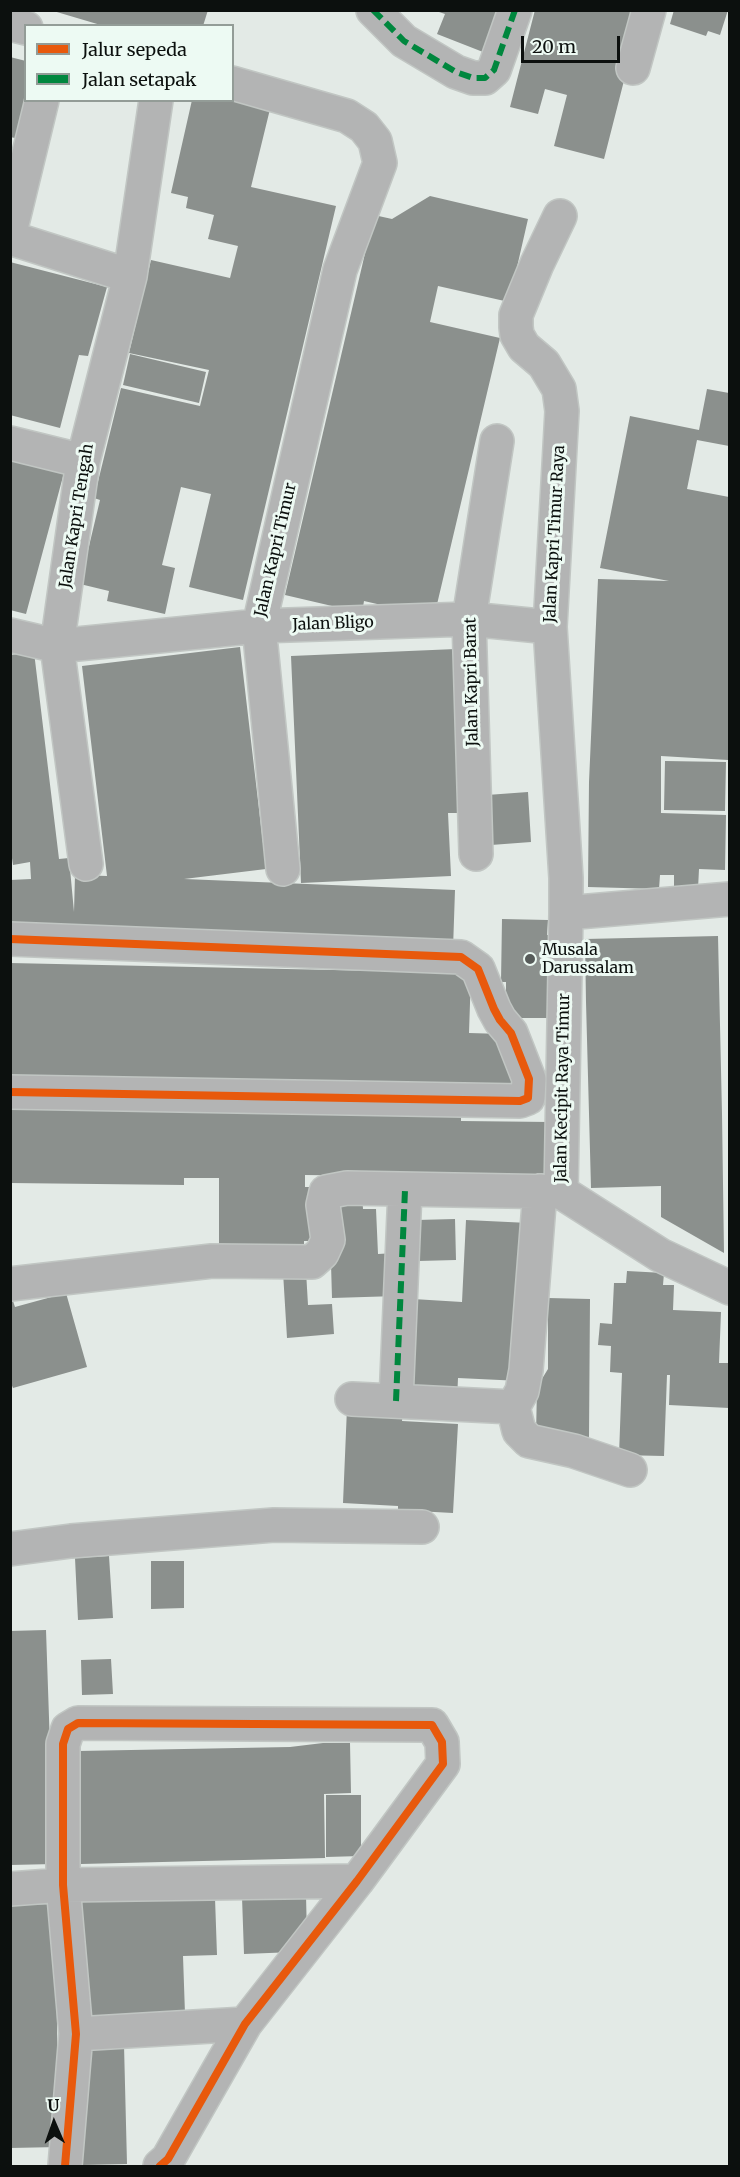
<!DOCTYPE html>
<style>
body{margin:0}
#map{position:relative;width:740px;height:2177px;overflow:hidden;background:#e3eae6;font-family:Merriweather,serif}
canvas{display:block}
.frame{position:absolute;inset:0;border:12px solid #0c100e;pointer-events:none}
.legend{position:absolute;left:24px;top:24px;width:210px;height:78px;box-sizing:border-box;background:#edfaf3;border:2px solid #939c97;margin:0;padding:8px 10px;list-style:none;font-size:18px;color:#0c100e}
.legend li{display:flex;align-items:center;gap:12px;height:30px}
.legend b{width:30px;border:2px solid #939c97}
.north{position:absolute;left:24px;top:2093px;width:60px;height:60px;-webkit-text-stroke:4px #edfaf3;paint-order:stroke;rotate:358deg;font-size:16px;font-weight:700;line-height:24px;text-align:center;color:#0c100e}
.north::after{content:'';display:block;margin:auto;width:21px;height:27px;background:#0c100e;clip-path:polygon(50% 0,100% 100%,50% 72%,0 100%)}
.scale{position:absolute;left:521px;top:36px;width:99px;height:27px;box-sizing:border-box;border:3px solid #0c100e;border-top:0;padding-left:8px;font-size:18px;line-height:21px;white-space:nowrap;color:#0c100e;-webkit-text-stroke:4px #edfaf3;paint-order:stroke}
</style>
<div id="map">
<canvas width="740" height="2177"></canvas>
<div class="frame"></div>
<ul class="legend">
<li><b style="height:8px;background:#e8590c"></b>Jalur sepeda</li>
<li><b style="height:8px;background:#00873e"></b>Jalan setapak</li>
</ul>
<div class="north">U</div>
<div class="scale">20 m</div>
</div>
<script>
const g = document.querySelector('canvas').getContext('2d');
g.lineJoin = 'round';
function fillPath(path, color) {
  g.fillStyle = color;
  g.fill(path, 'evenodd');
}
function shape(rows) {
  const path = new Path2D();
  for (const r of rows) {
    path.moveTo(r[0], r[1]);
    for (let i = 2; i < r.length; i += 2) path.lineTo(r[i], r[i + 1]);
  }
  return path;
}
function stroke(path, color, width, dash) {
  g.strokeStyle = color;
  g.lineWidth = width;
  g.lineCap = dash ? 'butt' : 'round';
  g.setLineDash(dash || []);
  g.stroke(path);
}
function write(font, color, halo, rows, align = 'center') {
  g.font = font + ' Merriweather,serif';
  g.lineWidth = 6;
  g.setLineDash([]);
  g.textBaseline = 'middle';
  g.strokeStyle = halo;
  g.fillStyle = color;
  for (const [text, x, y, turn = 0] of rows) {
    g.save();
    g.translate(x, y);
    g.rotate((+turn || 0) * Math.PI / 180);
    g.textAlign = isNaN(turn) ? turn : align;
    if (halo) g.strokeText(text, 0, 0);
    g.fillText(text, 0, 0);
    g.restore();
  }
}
const building = shape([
 [50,10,208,10,203,26,104,26],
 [500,10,483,52,437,34,445,14,436,11],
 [535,10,642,10,604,159,554,146,567,95,545,89,538,114,510,107],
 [674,10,728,10,720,35,708,31,706,36,670,24],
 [10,57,26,61,26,100,15,138,10,137],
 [232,96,271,105,251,187,336,206,243,600,189,587,211,494,181,487,162,565,175,568,165,614,107,601,109,591,80,584,100,500,94,498,121,388,200,406,209,370,129,353,151,260,230,278,238,246,208,239,214,215,186,208,188,197,171,193,192,100,232,100],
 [430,196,528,219,509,302,438,286,430,322,500,338,434,617,364,601,362,613,285,595,374,215,392,219],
 [10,262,107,287,88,356,79,355,60,428,10,415],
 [130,354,206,372,199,403,123,385],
 [707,389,729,393,729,446,697,440,687,489,729,497,728,760,661,756,661,813,726,815,725,870,699,869,698,889,674,889,674,875,660,875,659,889,588,887,589,782,598,579,669,581,600,568,630,416,699,430],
 [10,454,65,469,26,614,10,610],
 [240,647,266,869,184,879,455,890,453,949,73,935,73,924,35,926,35,922,10,924,10,880,31,879,30,862,13,865,10,844,10,655,34,652,59,859,69,858,74,912,75,875,107,876,82,666],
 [456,649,463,813,448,813,451,876,301,883,291,656],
 [665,761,726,762,725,811,664,810],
 [528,792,531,842,491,845,487,795],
 [502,919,548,920,547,935,560,935,549,1018,506,1018,506,982,501,982],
 [718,936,722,1114,724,1253,661,1217,661,1186,591,1188,586,1002,585,939],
 [10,963,471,973,469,1033,503,1034,513,1060,513,1091,10,1080],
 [11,1102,461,1109,461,1121,550,1122,549,1178,305,1175,305,1187,313,1187,312,1241,304,1241,304,1249,219,1248,219,1178,184,1178,184,1185,10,1183],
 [362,1194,363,1209,376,1209,378,1254,395,1253,397,1296,332,1298,329,1195],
 [455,1219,456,1260,418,1261,417,1220],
 [466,1220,529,1223,521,1381,458,1378,457,1400,408,1397,413,1299,462,1302],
 [306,1271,308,1305,332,1304,334,1334,287,1338,283,1272],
 [627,1271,664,1273,663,1285,674,1285,673,1310,721,1312,719,1363,729,1363,729,1408,669,1405,670,1375,667,1375,664,1456,619,1455,622,1373,610,1372,611,1346,598,1345,600,1323,612,1324,614,1283,626,1283],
 [66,1293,87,1367,13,1388,10,1381,10,1301,13,1301,15,1307],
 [548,1298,590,1299,589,1436,588,1444,536,1436,537,1387,548,1369],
 [347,1408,403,1411,402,1421,458,1424,453,1513,398,1510,398,1506,343,1503],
 [109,1556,113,1618,78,1620,75,1558],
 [151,1561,184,1561,184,1608,151,1609],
 [46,1630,54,1864,10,1865,10,1631],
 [111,1659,113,1694,82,1695,81,1660],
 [323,1743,350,1743,351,1793,324,1794,325,1858,81,1864,78,1751,290,1747],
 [326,1795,361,1795,361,1856,326,1857],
 [306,1895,307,1938,294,1952,244,1954,242,1897],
 [215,1898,217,1955,183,1956,185,2014,85,2017,81,1902],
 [55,1904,59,2147,10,2148,10,1905],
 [124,2045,127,2164,83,2165,80,2046]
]);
const minor = shape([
 [373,10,404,41,456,72,473,78,485,78,494,70,515,10],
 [10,24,26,28],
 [633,68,649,10],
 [232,83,347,116,364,127,375,141,380,163,340,270,259,626,283,869],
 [560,216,537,264,516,315,516,327,517,335,524,347,544,364,559,389,562,411,550,627,566,878,566,913,730,899],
 [10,232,42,100],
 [10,238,130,276],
 [10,443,83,461],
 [10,635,57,646,259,626,469,619,550,627],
 [476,854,469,619,497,441],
 [86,864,57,646,83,461,130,276,156,100],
 [10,939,461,957,478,969,494,1009,500,1020,511,1033,529,1079,528,1098,520,1101,10,1092],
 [561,1192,566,913],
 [10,1284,212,1261,312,1262,322,1253,328,1240,323,1205,326,1192,347,1188,561,1192,660,1255,730,1288],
 [352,1399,513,1407,522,1391,526,1370,540,1191],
 [396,1401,405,1190],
 [513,1407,519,1431,529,1441,574,1451,630,1470],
 [10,1549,71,1541,274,1525,422,1527],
 [10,1889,63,1885,357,1881],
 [76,2034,245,2024],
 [65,2166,76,2034,63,1885,63,1744,68,1729,78,1723,432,1725,442,1742,443,1764,357,1881,245,2024,168,2159,160,2166]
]);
const quiet = shape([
 [373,10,404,41,456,72,473,78,485,78,494,70,515,10],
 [396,1401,405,1190]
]);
const cycleway = shape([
 [10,939,461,957,478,969,494,1009,500,1020,511,1033,529,1079,528,1098,520,1101,10,1092],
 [65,2166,76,2034,63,1885,63,1744,68,1729,78,1723,432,1725,442,1742,443,1764,357,1881,245,2024,168,2159,160,2166]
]);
const markers = [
 [530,959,6,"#575c5a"]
];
const streetNames = [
 ["Jalan Kapri Tengah",77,516,-81],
 ["Jalan Kapri Timur Raya",555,534,-87],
 ["Jalan Kapri Timur",276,550,-77],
 ["Jalan Bligo",333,624,-2],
 ["Jalan Kapri Barat",472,682,-91],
 ["Jalan Kecipit Raya Timur",563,1088,-89]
];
const poiNames = [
 ["Musala",542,950],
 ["Darussalam",542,968]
];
fillPath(building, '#8b908d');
stroke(minor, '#c1c6c3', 36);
stroke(minor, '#b3b4b4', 33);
stroke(quiet, '#00873e', 6, [12, 6]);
stroke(cycleway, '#e8590c', 8);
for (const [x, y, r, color] of markers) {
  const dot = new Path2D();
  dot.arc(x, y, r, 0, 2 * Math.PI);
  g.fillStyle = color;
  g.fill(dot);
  stroke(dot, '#edfaf3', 2);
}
write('16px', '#0c100e', '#edfaf3', streetNames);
write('16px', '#0c100e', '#edfaf3', poiNames, 'left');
</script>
